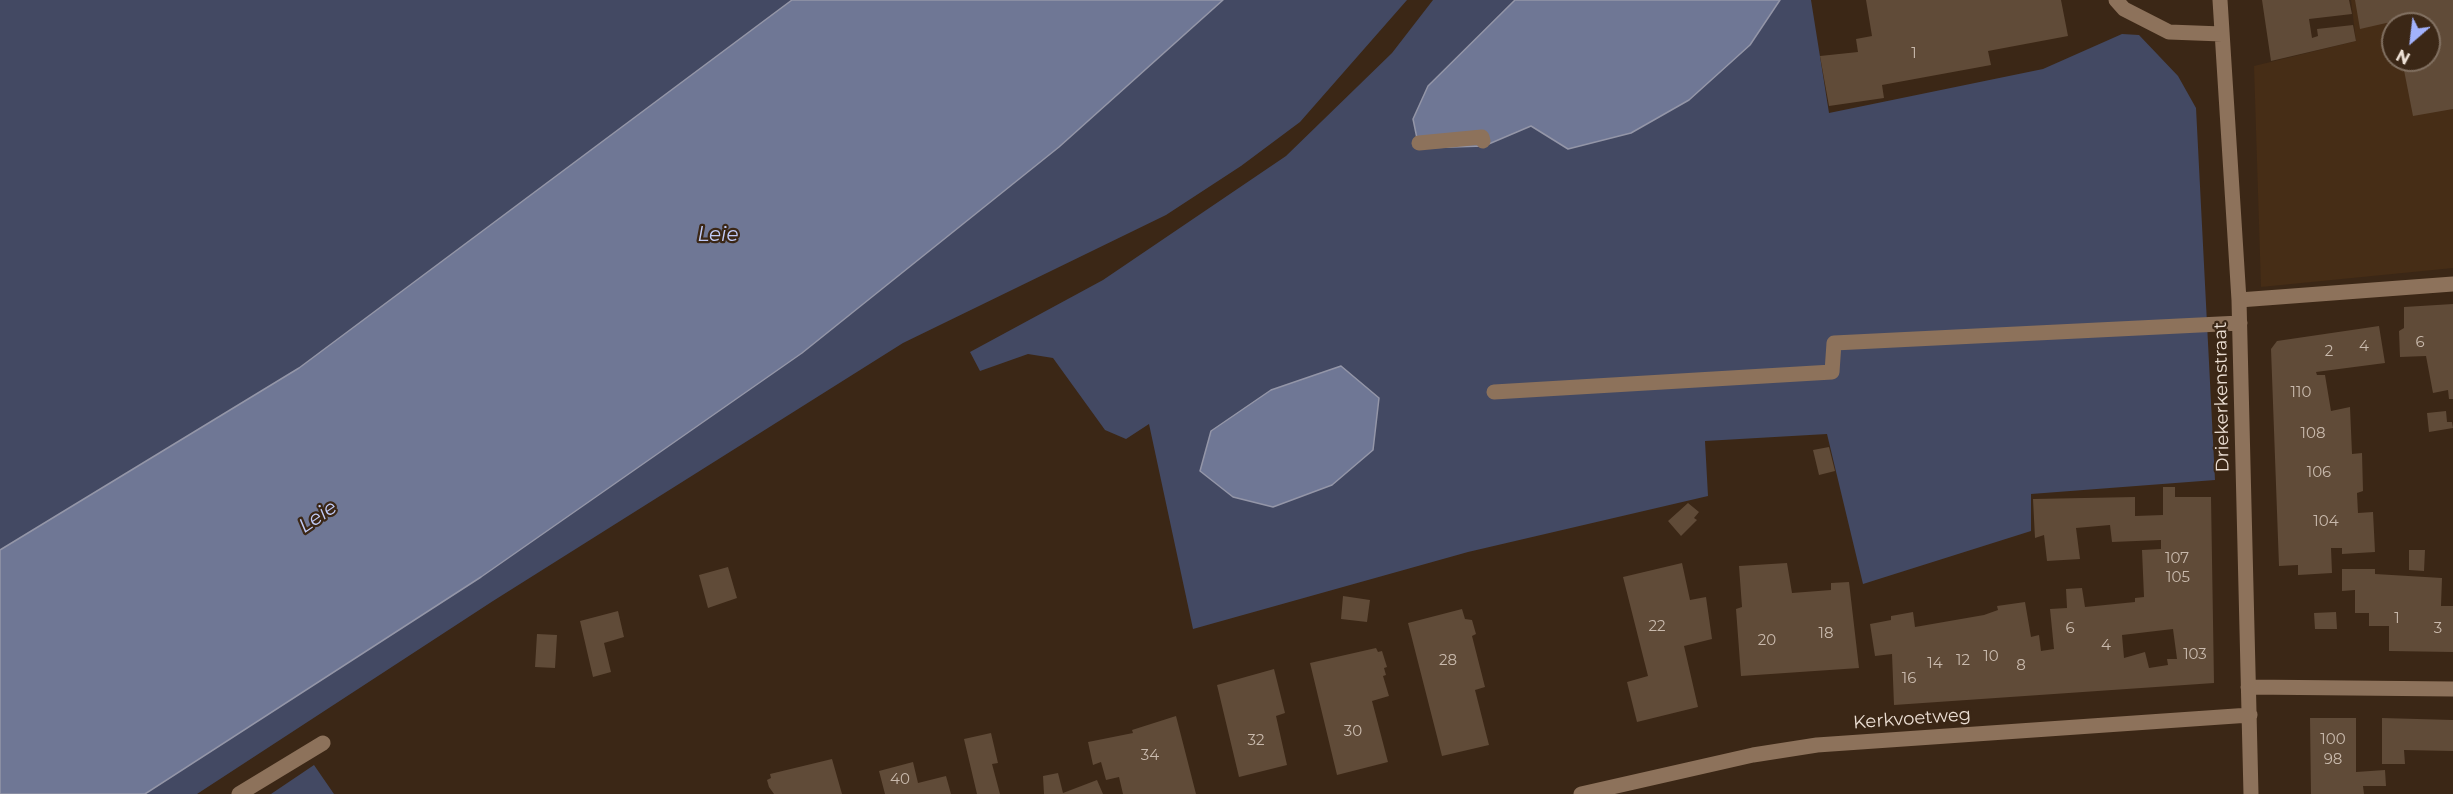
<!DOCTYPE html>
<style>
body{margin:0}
#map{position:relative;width:2453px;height:794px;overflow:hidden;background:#3b2716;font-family:Montserrat,sans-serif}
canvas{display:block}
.north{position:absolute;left:2381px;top:12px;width:60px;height:60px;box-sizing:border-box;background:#3b2716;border:2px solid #827162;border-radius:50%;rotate:208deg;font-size:16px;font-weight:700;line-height:24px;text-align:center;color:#ecdfd4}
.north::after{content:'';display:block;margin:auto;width:21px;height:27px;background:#a2b2fd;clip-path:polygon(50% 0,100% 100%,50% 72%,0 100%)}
</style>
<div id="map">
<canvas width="2453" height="794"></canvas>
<div class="north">N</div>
</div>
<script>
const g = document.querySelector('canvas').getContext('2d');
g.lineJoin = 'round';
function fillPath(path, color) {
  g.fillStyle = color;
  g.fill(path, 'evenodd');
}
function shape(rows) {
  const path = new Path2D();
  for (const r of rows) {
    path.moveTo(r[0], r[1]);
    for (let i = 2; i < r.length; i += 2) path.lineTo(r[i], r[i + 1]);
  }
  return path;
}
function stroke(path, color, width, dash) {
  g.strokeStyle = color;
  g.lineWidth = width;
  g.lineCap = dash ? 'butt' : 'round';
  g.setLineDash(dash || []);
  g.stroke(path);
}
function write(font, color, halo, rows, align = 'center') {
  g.font = font + ' Montserrat,sans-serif';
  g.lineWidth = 4.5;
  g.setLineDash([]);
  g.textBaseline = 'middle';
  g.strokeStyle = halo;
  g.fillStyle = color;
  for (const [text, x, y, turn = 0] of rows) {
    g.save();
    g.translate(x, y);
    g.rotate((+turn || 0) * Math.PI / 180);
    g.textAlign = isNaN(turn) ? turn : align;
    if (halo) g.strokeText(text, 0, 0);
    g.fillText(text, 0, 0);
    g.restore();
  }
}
const built = shape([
 [2351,0,2453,0,2453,268,2261,287,2254,66,2356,41],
 [2393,24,2429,24,2429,60,2393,60]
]);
const green = shape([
 [0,0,792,0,299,368,0,550],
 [1223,0,1407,0,1300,122,1241,166,1166,215,903,343,493,601,197,794,145,794,802,353,1059,147],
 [1433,0,1515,0,1484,146,1531,126,1568,149,1750,45,1780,0,1811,0,1829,113,2043,69,2122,34,2139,35,2178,76,2196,108,2215,480,2031,494,2031,531,1863,584,1827,434,1705,441,1708,496,1468,552,1193,629,1149,424,1126,439,1105,430,1053,358,1028,354,980,371,970,352,1103,280,1286,156,1392,53],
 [314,765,334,794,271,794]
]);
const water = shape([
 [792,0,1223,0,1059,147,802,353,481,577,145,794,0,794,0,550,299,368,792,0],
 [1515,0,1780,0,1750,45,1689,100,1631,133,1568,149,1531,126,1484,146,1419,148,1413,119,1428,86,1515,0],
 [1341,366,1379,398,1373,450,1332,485,1273,507,1233,497,1200,471,1211,431,1271,390,1341,366]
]);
const building = shape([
 [1866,0,2061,0,2068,36,1988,51,1991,65,1882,85,1884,98,1829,106,1820,56,1858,52,1856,39,1872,36],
 [2262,0,2349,0,2352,14,2309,19,2312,38,2318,36,2317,29,2353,25,2356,41,2271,61],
 [2355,0,2453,0,2453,109,2413,116,2402,60,2429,60,2429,24,2395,24,2395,21,2360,29],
 [2453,304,2453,399,2449,399,2448,390,2433,393,2426,356,2400,357,2399,331,2404,328,2404,307],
 [2379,326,2385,363,2316,372,2317,375,2325,375,2331,411,2350,407,2352,454,2362,453,2363,491,2357,493,2358,513,2373,512,2375,552,2342,554,2342,548,2331,548,2332,573,2298,575,2298,565,2279,566,2271,349,2277,341],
 [2446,411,2447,422,2452,422,2453,428,2429,432,2427,413],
 [1829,447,1835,471,1819,475,1813,450],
 [2163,487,2175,487,2175,497,2211,497,2214,683,1894,705,1892,654,1875,656,1870,624,1891,620,1891,616,1913,612,1915,627,1984,615,1998,610,1997,606,2025,602,2031,637,2039,635,2041,651,2054,649,2050,609,2067,608,2066,589,2082,588,2085,607,2135,602,2135,598,2144,597,2142,550,2161,549,2161,540,2112,542,2110,525,2076,528,2080,559,2047,561,2044,535,2035,538,2033,499,2135,497,2135,516,2163,515],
 [2173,629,2177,659,2167,659,2168,665,2149,668,2145,652,2124,658,2122,635],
 [1688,503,1699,512,1694,518,1697,520,1681,536,1668,521],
 [2409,550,2425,550,2424,571,2409,570],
 [1682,563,1690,600,1706,597,1712,639,1684,646,1698,707,1637,722,1627,682,1648,676,1623,577],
 [1787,563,1792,593,1831,590,1831,583,1849,582,1859,668,1741,676,1736,609,1742,607,1739,566],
 [728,567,737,598,708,608,699,575],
 [2342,569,2375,569,2375,574,2442,578,2441,606,2453,606,2453,652,2389,651,2389,626,2369,626,2369,613,2355,613,2355,590,2342,591],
 [1343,596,1370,600,1367,622,1341,619],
 [1462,609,1465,619,1472,620,1476,634,1472,636,1485,687,1475,690,1489,745,1442,756,1408,623],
 [618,611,624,637,604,643,611,672,593,677,580,621],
 [2336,612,2337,629,2315,629,2314,613],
 [537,634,557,635,555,668,535,667],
 [1376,648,1378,652,1382,651,1387,667,1384,668,1386,675,1383,676,1389,696,1372,701,1388,762,1337,775,1310,663],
 [1274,669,1285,713,1276,716,1287,765,1239,777,1217,685],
 [1176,716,1196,794,1123,794,1119,777,1106,780,1101,762,1093,765,1088,742,1133,733,1132,730],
 [2310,718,2356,718,2356,772,2385,770,2386,786,2363,786,2364,794,2311,794],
 [2382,718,2453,720,2453,751,2404,750,2405,764,2382,764],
 [991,733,998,763,992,764,1000,794,977,794,964,739],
 [832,759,842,794,774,794,769,787,767,780,771,778,770,774],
 [913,762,918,783,946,776,951,794,885,794,879,771],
 [1058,773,1063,793,1097,780,1103,794,1044,794,1043,776]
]);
const minor = shape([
 [2116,0,2124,9,2169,32,2222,34],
 [2220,0,2239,300,2251,794],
 [1419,143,1482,137,1483,141],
 [2239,300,2453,284],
 [1494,392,1832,372,1834,343,2240,323],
 [2248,687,2453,689],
 [239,794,323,743],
 [1581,794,1753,755,1817,745,2250,715]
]);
const numberNames = [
 ["1",1914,54],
 ["6",2420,343],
 ["4",2364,347],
 ["2",2329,352],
 ["110",2301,393],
 ["108",2313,434],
 ["106",2319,473],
 ["104",2326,522],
 ["107",2177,559],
 ["105",2178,578],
 ["1",2397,619],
 ["22",1657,627],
 ["6",2070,629],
 ["3",2438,629],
 ["18",1826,634],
 ["20",1767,641],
 ["4",2106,646],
 ["103",2195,655],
 ["10",1991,657],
 ["28",1448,661],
 ["12",1963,661],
 ["14",1935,664],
 ["8",2021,666],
 ["16",1909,679],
 ["30",1353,732],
 ["100",2333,740],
 ["32",1256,741],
 ["34",1150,756],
 ["98",2333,760],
 ["40",900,780]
];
const streetNames = [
 ["Driekerkenstraat",2222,397,-91],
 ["Kerkvoetweg",1912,719,-4]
];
const waterNames = [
 ["Leie",718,235],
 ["Leie",318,517,-34]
];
fillPath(built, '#462d16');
fillPath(green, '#434963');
fillPath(water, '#6f7795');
stroke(water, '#9496a8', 1.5);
fillPath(building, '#604b38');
stroke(minor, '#8d725b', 15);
write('15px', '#c9baad', null, numberNames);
write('18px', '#ecdfd4', '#3b2716', streetNames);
write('italic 20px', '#c1cbf7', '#3b2716', waterNames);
</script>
